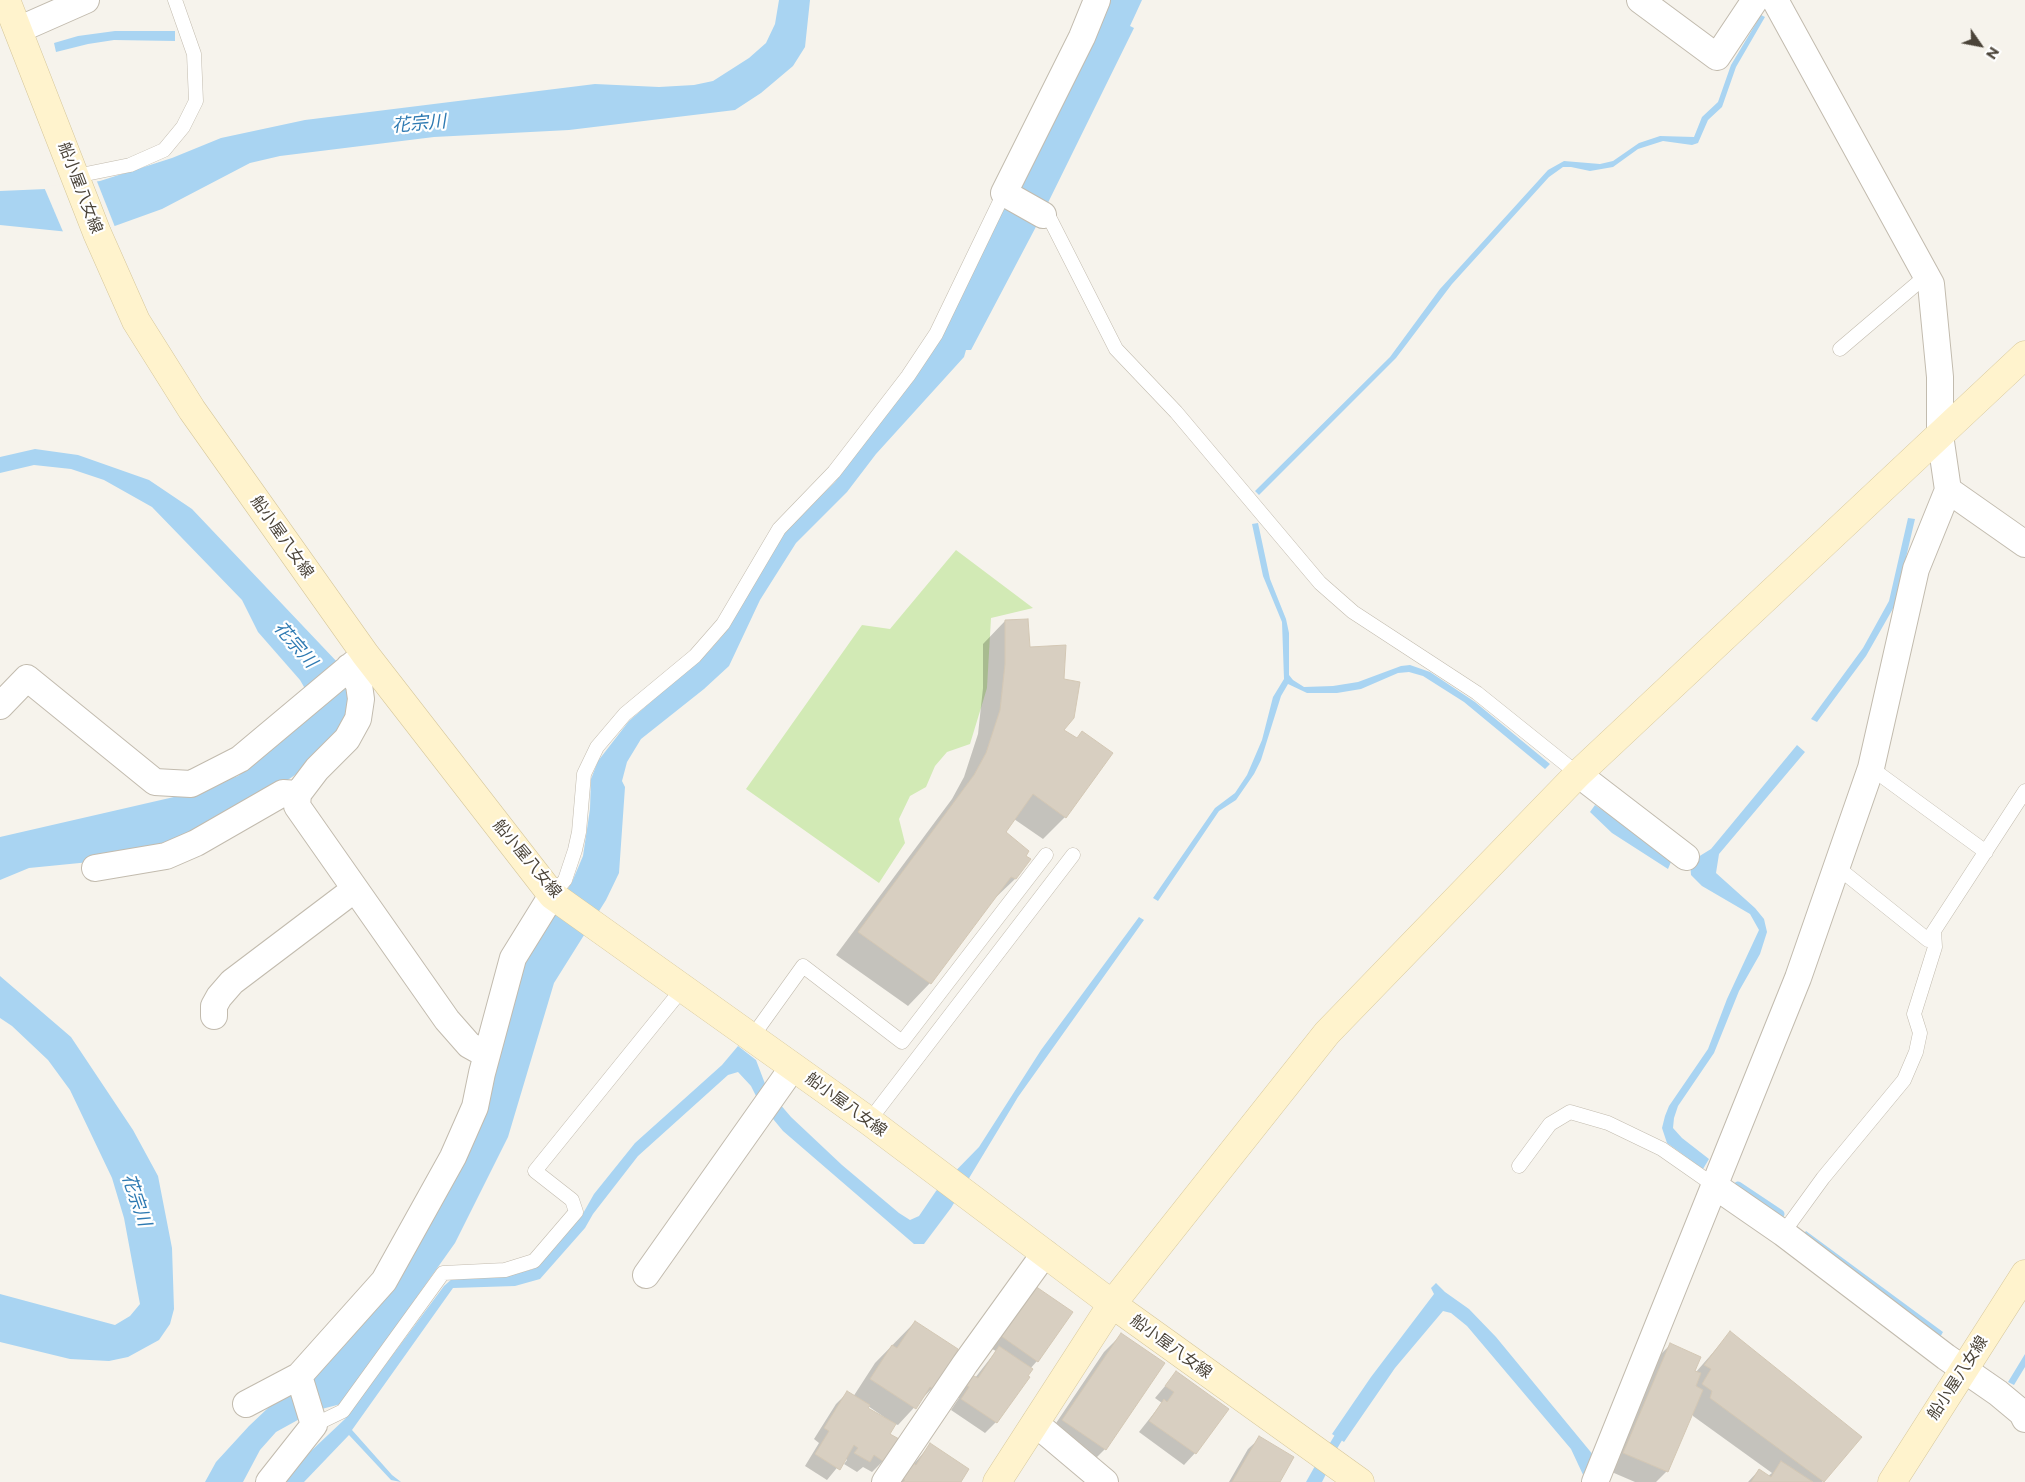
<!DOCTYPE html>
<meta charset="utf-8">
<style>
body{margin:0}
#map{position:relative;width:2025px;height:1482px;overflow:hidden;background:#f6f3ec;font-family:Montserrat,sans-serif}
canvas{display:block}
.north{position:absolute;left:1955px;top:20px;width:50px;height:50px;-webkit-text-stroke:4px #fff;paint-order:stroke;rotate:123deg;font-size:14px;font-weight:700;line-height:20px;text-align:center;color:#4b4439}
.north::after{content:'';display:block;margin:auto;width:18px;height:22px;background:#4b4439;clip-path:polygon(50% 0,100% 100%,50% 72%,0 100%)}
</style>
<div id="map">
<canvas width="2025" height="1482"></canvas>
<div class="north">N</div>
</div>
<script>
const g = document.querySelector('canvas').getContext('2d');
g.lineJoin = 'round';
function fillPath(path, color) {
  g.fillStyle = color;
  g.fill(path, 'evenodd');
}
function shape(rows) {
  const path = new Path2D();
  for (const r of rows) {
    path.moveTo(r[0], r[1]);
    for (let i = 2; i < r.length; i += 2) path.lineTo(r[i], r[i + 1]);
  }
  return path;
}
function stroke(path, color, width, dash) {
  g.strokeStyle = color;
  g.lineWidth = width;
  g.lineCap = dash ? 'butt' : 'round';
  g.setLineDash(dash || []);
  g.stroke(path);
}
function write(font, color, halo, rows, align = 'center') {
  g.font = font + ' Montserrat,"Noto Sans JP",sans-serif';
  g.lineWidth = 4.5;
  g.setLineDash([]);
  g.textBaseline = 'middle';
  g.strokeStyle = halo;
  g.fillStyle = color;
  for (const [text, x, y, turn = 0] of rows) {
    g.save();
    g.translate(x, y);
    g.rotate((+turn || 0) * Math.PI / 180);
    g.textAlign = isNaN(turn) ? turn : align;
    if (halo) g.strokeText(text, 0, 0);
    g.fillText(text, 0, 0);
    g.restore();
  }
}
const green = shape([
 [956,550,1033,608,991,618,987,688,970,744,947,752,935,766,926,787,910,796,899,819,905,843,879,883,746,789,862,625,890,629]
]);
const water = shape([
 [779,0,810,0,805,47,793,66,761,93,735,110,569,130,434,137,280,156,250,163,162,209,112,227,69,232,0,225,0,191,46,189,100,181,172,158,221,138,305,120,595,84,659,87,694,85,713,81,749,58,766,43,775,24],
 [1106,0,1142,0,1130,26,1134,28,1039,221,971,350,966,350,964,357,876,454,847,492,796,543,760,600,729,666,704,689,641,739,627,762,622,781,625,787,619,873,606,900,554,983,508,1137,455,1243,341,1404,314,1411,276,1432,260,1450,243,1482,205,1482,216,1462,249,1426,268,1408,289,1393,389,1290,524,960,572,882,583,856,590,809,591,779,598,761,629,721,709,651,723,635,787,529,835,482,918,373],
 [1761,15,1765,17,1736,67,1722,107,1708,120,1698,143,1692,145,1663,141,1638,149,1613,167,1590,171,1571,167,1563,167,1549,177,1452,284,1396,358,1259,495,1255,491,1390,357,1440,289,1548,170,1564,161,1600,164,1613,161,1639,143,1660,136,1694,137,1702,117,1718,102,1731,65],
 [115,31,175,31,175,41,114,40,88,44,56,52,54,43,78,36],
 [35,449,78,455,149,480,192,509,339,664,354,693,334,744,295,775,248,807,163,849,90,862,29,868,0,880,0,837,187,794,238,776,285,739,315,706,300,680,258,632,242,600,152,507,104,480,71,469,34,465,0,473,0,457],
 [1908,518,1915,519,1895,605,1866,656,1817,722,1811,719,1863,648,1889,601],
 [1258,523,1270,579,1286,619,1289,633,1289,675,1293,680,1304,687,1333,686,1358,682,1401,666,1410,665,1430,672,1475,702,1550,764,1545,769,1464,702,1423,676,1409,672,1398,673,1361,689,1337,693,1307,693,1288,684,1281,696,1261,760,1254,774,1236,800,1219,811,1158,901,1153,898,1215,808,1235,793,1247,775,1262,740,1273,697,1284,679,1282,622,1263,576,1252,524],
 [1797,745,1805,752,1719,854,1716,873,1755,908,1764,919,1767,932,1760,954,1739,991,1714,1053,1678,1106,1674,1118,1673,1128,1682,1138,1709,1159,1703,1169,1667,1143,1662,1128,1665,1116,1669,1106,1708,1049,1727,999,1759,930,1750,914,1702,886,1691,875,1690,862,1711,849],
 [1595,805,1673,857,1668,869,1612,833,1590,812],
 [1139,917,1144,920,1018,1097,951,1208,924,1244,914,1244,783,1131,759,1102,751,1086,738,1072,728,1075,638,1156,593,1214,585,1228,540,1279,515,1286,453,1288,352,1430,392,1475,401,1482,391,1480,349,1435,304,1482,283,1482,295,1466,345,1419,444,1286,453,1278,515,1274,533,1269,581,1217,594,1194,635,1143,722,1065,738,1046,756,1060,767,1089,791,1117,842,1165,899,1213,910,1220,919,1216,936,1191,979,1147,1041,1050],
 [0,976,71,1037,133,1130,158,1176,172,1248,174,1309,170,1324,159,1340,128,1357,109,1361,70,1359,0,1342,0,1294,115,1325,130,1316,140,1304,124,1218,112,1178,70,1090,48,1060,12,1026,0,1018],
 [1806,1231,1943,1332,1939,1339,1802,1236],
 [1436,1283,1445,1292,1469,1309,1496,1337,1594,1456,1585,1479,1571,1449,1467,1326,1451,1313,1443,1311,1395,1368,1344,1442,1332,1434,1371,1377,1434,1294,1431,1288],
 [2025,1354,2025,1367,2014,1385,2008,1382],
 [1315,1466,1326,1474,1322,1482,1306,1482]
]);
const pier = shape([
 [96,179,115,227,64,234,44,187]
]);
const shadow = shape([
 [1005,621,1029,648,1063,731,1065,817,1043,839,1014,819,1005,833,1015,879,992,901,930,983,908,1006,836,955,952,799,964,777,978,734,983,688,983,644],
 [1024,1299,1037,1361,1030,1369,996,1422,985,1433,951,1410,959,1398,956,1396,961,1388,975,1378,996,1351,990,1348],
 [915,1322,934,1386,898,1425,895,1424,889,1434,883,1461,872,1472,863,1467,857,1472,844,1464,847,1460,845,1458,827,1480,805,1466,819,1443,814,1439,836,1404,847,1393,853,1397,875,1363],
 [868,1406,884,1417,883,1418,866,1409],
 [1730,1333,1860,1437,1822,1482,1748,1482,1759,1470,1768,1476,1772,1473,1693,1416,1693,1409,1667,1471,1656,1482,1635,1482,1607,1470,1653,1362,1670,1345,1696,1372],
 [1121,1335,1105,1449,1088,1466,1046,1438,1104,1352],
 [1176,1373,1227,1409,1195,1453,1184,1465,1139,1432,1162,1403,1155,1398],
 [1260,1438,1278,1482,1229,1482,1248,1449],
 [930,1445,959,1482,894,1482,913,1465]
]);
const stream = shape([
 [1738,1186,1780,1214],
 [1328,1455,1343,1430]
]);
const building = shape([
 [1028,619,1030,647,1066,645,1064,679,1080,682,1074,718,1064,730,1077,738,1082,731,1113,753,1066,818,1033,794,1006,832,1029,851,1026,856,1031,859,1016,879,1011,877,931,984,858,932,974,775,986,753,1000,710,1005,664,1005,620,1028,619],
 [1035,1286,1073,1312,1038,1362,1001,1336,1035,1286],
 [915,1321,958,1349,957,1351,962,1354,933,1389,930,1387,916,1409,870,1379,892,1345,897,1348,915,1321],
 [1730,1331,1862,1437,1824,1482,1710,1398,1712,1391,1702,1384,1711,1369,1704,1365,1730,1331],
 [1121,1333,1165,1363,1106,1450,1062,1420,1121,1333],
 [1670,1343,1701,1357,1695,1371,1701,1373,1696,1386,1703,1390,1668,1472,1623,1453,1670,1343],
 [999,1346,1033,1369,1028,1376,1030,1377,997,1423,961,1399,969,1387,966,1385,972,1375,978,1378,999,1346],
 [1176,1371,1229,1409,1196,1454,1149,1421,1164,1399,1167,1402,1174,1392,1165,1386,1176,1371],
 [847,1391,870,1405,868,1408,896,1424,890,1434,899,1439,884,1462,874,1455,870,1462,854,1453,858,1448,854,1445,840,1470,815,1454,829,1431,824,1428,847,1391],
 [1259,1436,1294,1457,1280,1482,1232,1482,1259,1436],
 [930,1443,969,1469,961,1482,903,1482,905,1480,900,1477,910,1461,916,1465,930,1443],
 [1781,1461,1813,1482,1751,1482,1759,1469,1771,1477,1781,1461]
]);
const lane = shape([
 [76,176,130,165,164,150,183,127,196,101,194,54,175,0],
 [1043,215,1050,219,1116,349,1176,412,1320,583,1353,612,1477,693,1578,774],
 [1840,349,1927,275],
 [1871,768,1986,852],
 [1837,867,1928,940,2025,791],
 [552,895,565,880,575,850,579,832,584,774,597,747,625,714,695,656,723,624,779,529,834,472,908,376,936,334,1004,193],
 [752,1037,803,966,902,1042,1046,855],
 [869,1121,1073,855],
 [1519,1166,1550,1124,1570,1112,1608,1123,1662,1149,1715,1186],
 [1783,1233,1823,1178,1904,1080,1916,1052,1920,1033,1914,1014,1935,947,1934,931],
 [314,1425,343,1411,443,1273,505,1270,534,1261,576,1212,572,1200,535,1171,683,988]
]);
const street = shape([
 [1640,0,1717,57,1755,0],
 [18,30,86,0],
 [1043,215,1004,193,1082,37,1097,0],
 [1948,490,2025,544],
 [349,667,359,685,361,699,358,719,347,739,317,769,298,794,297,806,447,1020,469,1045,487,1055],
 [0,706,27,678,155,782,191,784,240,759,363,656],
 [1578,774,1686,857],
 [95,868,166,856,196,843,283,793,298,794],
 [214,1016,214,1006,219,997,232,982,355,889],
 [1715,1186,1783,1233,1946,1357,1998,1393,2022,1413,2025,1419],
 [646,1275,793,1067],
 [246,1404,299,1376],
 [1035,1423,1105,1482],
 [269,1482,314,1425,299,1376,384,1281,453,1157,475,1107,482,1073,513,958,552,895],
 [885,1482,965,1364,1045,1253],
 [1595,1482,1798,978,1871,768,1916,569,1948,490,1940,435,1940,377,1931,284,1775,0]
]);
const secondary = shape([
 [6,0,97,233,136,321,192,410,365,654,552,895,869,1121,1112,1304,1360,1482],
 [997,1482,1112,1304,1327,1033,1578,774,2025,355],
 [1892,1482,2025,1274]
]);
const streetNames = [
 ["船小屋八女線",80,188,69],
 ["船小屋八女線",282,537,55],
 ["船小屋八女線",527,859,50],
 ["船小屋八女線",846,1105,36],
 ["船小屋八女線",1171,1347,36],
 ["船小屋八女線",1958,1378,-57]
];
const waterNames = [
 ["花宗川",419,124,-5],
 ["花宗川",295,645,49],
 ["花宗川",136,1200,71]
];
fillPath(green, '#d2eab5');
fillPath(water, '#a9d4f2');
fillPath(pier, '#f6f3ec');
fillPath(shadow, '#0003');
stroke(stream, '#a9d4f2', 9);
fillPath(building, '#d8cfc1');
stroke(building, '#d3c7b4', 1);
stroke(lane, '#c2bbae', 15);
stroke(street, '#c2bbae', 28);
stroke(secondary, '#d6c79b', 29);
stroke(lane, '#fff', 14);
stroke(street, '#fff', 26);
stroke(secondary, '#fff3cd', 28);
write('16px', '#4b4439', '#fff', streetNames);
write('italic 18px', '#2e7ab2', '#fff', waterNames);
</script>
